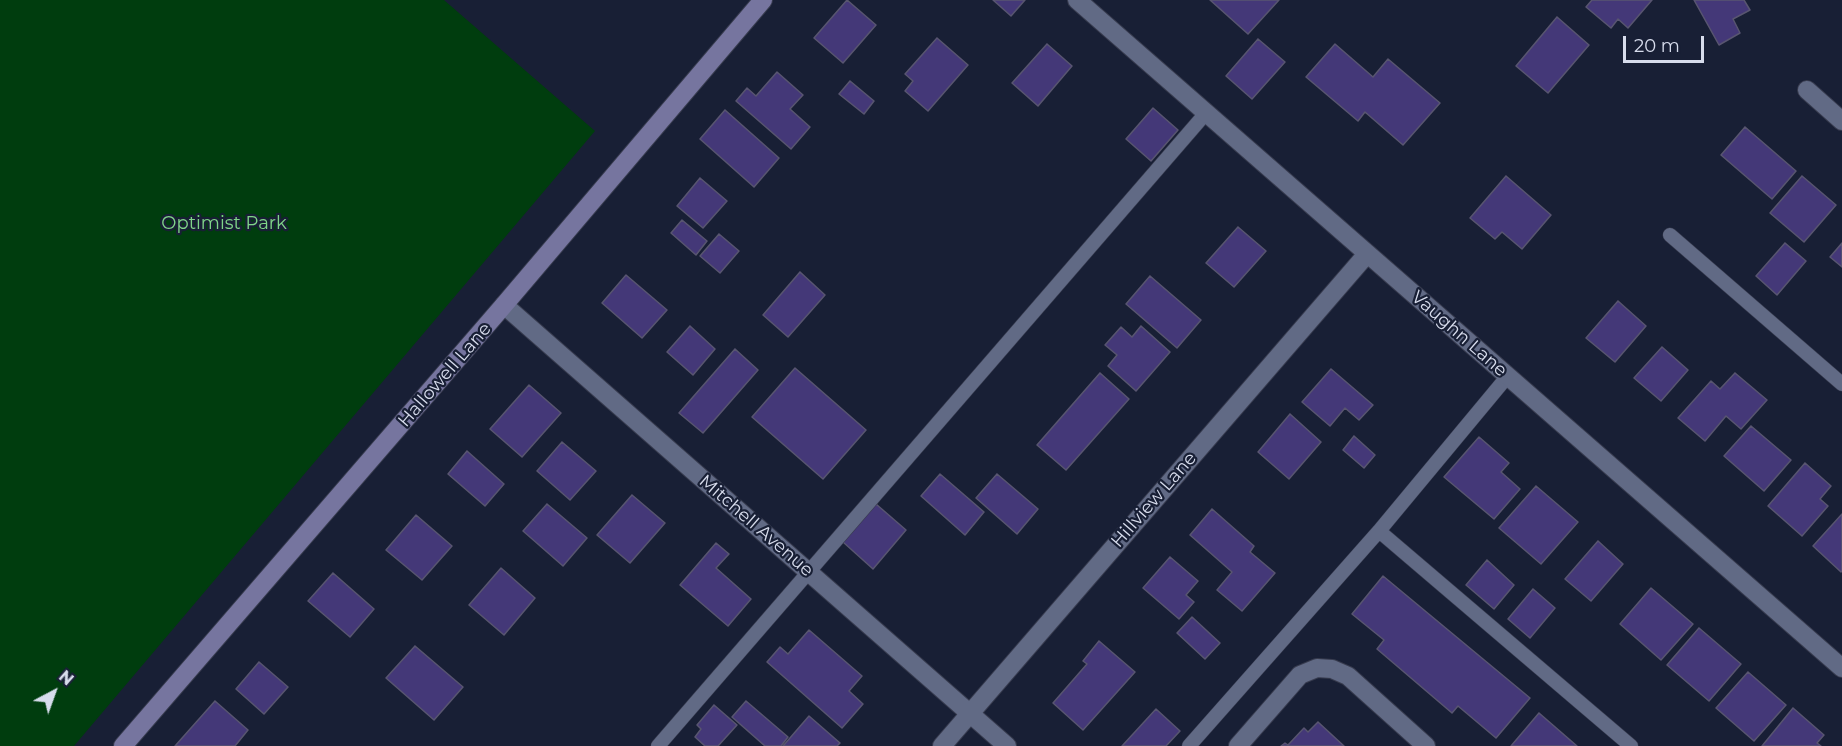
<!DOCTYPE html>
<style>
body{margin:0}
#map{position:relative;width:1842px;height:746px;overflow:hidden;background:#181f35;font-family:Montserrat,sans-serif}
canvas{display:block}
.north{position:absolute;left:24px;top:662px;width:60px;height:60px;-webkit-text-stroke:4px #181f35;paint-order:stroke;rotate:41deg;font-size:16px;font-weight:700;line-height:24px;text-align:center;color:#d7dcec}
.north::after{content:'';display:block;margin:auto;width:21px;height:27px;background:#d7dcec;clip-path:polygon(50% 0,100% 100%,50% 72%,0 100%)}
.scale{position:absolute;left:1623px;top:36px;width:81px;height:27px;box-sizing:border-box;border:3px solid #d7dcec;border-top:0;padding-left:8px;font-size:18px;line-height:21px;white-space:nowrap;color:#d7dcec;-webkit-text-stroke:4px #181f35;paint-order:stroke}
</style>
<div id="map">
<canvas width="1842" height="746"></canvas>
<div class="north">N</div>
<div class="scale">20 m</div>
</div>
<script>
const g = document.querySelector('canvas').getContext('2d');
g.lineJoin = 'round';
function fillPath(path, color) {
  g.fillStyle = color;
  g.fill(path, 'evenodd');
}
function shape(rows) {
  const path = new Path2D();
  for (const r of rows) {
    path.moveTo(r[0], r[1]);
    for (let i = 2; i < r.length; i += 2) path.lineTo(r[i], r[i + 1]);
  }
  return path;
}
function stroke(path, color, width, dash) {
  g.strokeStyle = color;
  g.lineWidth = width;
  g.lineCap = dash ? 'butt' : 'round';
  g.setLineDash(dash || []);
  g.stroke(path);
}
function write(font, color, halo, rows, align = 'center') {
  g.font = font + ' Montserrat,sans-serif';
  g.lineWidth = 4.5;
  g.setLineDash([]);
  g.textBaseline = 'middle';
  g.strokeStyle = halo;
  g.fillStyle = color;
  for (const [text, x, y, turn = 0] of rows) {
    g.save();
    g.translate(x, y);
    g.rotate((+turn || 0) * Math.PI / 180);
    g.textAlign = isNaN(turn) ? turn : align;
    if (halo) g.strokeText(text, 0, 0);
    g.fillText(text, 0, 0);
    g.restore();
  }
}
const green = shape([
 [0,0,444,0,595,131,74,746,0,746]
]);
const building = shape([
 [847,0,876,25,843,63,814,38,847,0],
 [993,0,1025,0,1011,16,993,0],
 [1210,0,1279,0,1248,34,1210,0],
 [1592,0,1652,0,1628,28,1618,19,1611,28,1586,7,1592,0],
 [1694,0,1744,0,1750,10,1733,19,1740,33,1719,45,1694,0],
 [1557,17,1589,45,1548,93,1516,66,1557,17],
 [937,38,968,65,928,111,905,91,913,81,905,74,937,38],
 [1258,39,1285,62,1252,99,1226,76,1258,39],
 [1047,44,1072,66,1038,106,1012,83,1047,44],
 [1335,44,1373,77,1388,59,1440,103,1403,145,1365,112,1358,121,1306,77,1335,44],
 [777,72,803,95,790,109,810,127,791,149,736,101,747,88,756,96,777,72],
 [850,81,874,101,864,114,839,94,850,81],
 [1153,108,1178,130,1151,161,1126,139,1153,108],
 [725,110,779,158,754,187,700,139,725,110],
 [1745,127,1796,171,1772,199,1721,155,1745,127],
 [1506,176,1551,215,1522,249,1502,232,1495,239,1470,218,1506,176],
 [1802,176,1836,205,1804,242,1770,213,1802,176],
 [700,178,727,201,703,228,677,206,700,178],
 [682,220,707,241,696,255,671,233,682,220],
 [1238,227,1266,251,1234,287,1206,263,1238,227],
 [719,234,739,251,720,273,700,256,719,234],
 [1785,243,1806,261,1777,295,1756,276,1785,243],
 [1842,243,1842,267,1830,257,1842,243],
 [800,272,825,295,788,337,763,315,800,272],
 [626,275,667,310,642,338,602,303,626,275],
 [1150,276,1201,320,1177,348,1126,304,1150,276],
 [1618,301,1646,326,1615,362,1586,338,1618,301],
 [690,326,715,349,693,375,667,352,690,326],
 [1141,326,1170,352,1136,391,1108,366,1117,355,1105,345,1121,327,1132,337,1141,326],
 [1662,347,1688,370,1661,401,1634,378,1662,347],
 [735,349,758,370,703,433,679,413,735,349],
 [795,368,866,430,823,479,752,417,795,368],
 [1331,369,1373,405,1359,420,1345,408,1330,426,1302,402,1331,369],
 [1100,373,1129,399,1066,470,1037,445,1100,373],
 [1735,373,1767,400,1741,429,1726,416,1705,441,1678,418,1711,381,1720,389,1735,373],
 [529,385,561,413,522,457,490,429,529,385],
 [1290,414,1321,442,1289,479,1258,452,1290,414],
 [1751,426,1791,460,1764,491,1724,456,1751,426],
 [1354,436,1375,455,1364,468,1343,450,1354,436],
 [1479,437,1509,463,1501,472,1520,489,1494,519,1444,477,1479,437],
 [562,442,596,471,570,500,537,471,562,442],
 [467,451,504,484,485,506,448,474,467,451],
 [1805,463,1831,486,1820,499,1828,506,1802,536,1768,506,1805,463],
 [940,474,984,512,965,535,921,496,940,474],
 [997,474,1038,509,1017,534,976,498,997,474],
 [1536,486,1578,522,1541,564,1499,528,1536,486],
 [632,495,665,523,630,563,597,535,632,495],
 [547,504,587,538,563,566,523,531,547,504],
 [876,504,906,530,873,569,843,542,876,504],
 [1212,509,1254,546,1250,552,1275,573,1242,611,1217,590,1232,572,1190,535,1212,509],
 [1842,514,1842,571,1841,572,1813,546,1842,514],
 [416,515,452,546,422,580,386,550,416,515],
 [1598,541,1623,564,1591,601,1565,579,1598,541],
 [716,543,729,554,716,568,751,599,728,626,680,585,716,543],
 [1170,557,1198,581,1186,595,1194,602,1179,619,1143,588,1170,557],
 [1487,560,1514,585,1494,609,1466,585,1487,560],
 [501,568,535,598,504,635,469,605,501,568],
 [333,573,374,609,350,637,308,601,333,573],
 [1383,576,1530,698,1496,738,1458,706,1452,713,1377,649,1384,640,1352,614,1383,576],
 [1651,588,1693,624,1661,660,1620,624,1651,588],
 [1533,589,1555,608,1530,638,1508,619,1533,589],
 [1192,617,1220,643,1205,659,1177,633,1192,617],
 [1699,628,1741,664,1709,701,1667,665,1699,628],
 [809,630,862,676,849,691,863,704,842,728,767,662,780,647,788,654,809,630],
 [1099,641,1135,672,1083,730,1053,703,1087,664,1083,661,1099,641],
 [415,646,463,687,434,720,386,678,415,646],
 [259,662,288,687,264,714,236,689,259,662],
 [1748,672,1786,705,1754,741,1716,708,1748,672],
 [215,701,248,730,235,746,175,746,215,701],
 [746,701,788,737,781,746,765,746,732,717,746,701],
 [714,705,737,725,718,746,705,746,695,737,701,729,697,725,714,705],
 [1793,708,1824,735,1817,743,1821,746,1762,746,1793,708],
 [1156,709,1180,731,1166,746,1122,746,1156,709],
 [1539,713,1577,746,1511,746,1539,713],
 [809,716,840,743,837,746,783,746,809,716],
 [1318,722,1344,746,1281,746,1285,743,1288,745,1304,728,1308,732,1318,722]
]);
const lane = shape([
 [1670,235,1842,384],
 [1379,531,1631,746],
 [658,746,1206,113],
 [1189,746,1379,531,1507,377]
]);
const street = shape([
 [1077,0,1842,668],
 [1807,90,1842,121],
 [504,305,1007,746],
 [942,746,1367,254],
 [1238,746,1300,675,1317,668,1332,669,1348,676,1426,746]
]);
const secondary = shape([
 [123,746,504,305,763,0]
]);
const parkNames = [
 ["Optimist Park",224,224]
];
const streetNames = [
 ["Vaughn Lane",1459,334,41],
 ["Hallowell Lane",445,375,-49],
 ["Hillview Lane",1154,500,-49],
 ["Mitchell Avenue",756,526,41]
];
fillPath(green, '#003d0e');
fillPath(building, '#443878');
stroke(building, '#585570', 1.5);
stroke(lane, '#373b4e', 15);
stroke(street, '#373b4e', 20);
stroke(secondary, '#373b4e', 20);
stroke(lane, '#616a85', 14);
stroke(street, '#616a85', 18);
stroke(secondary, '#76759f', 18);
write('18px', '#80d589', '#181f35', parkNames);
write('18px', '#d7dcec', '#181f35', streetNames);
</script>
